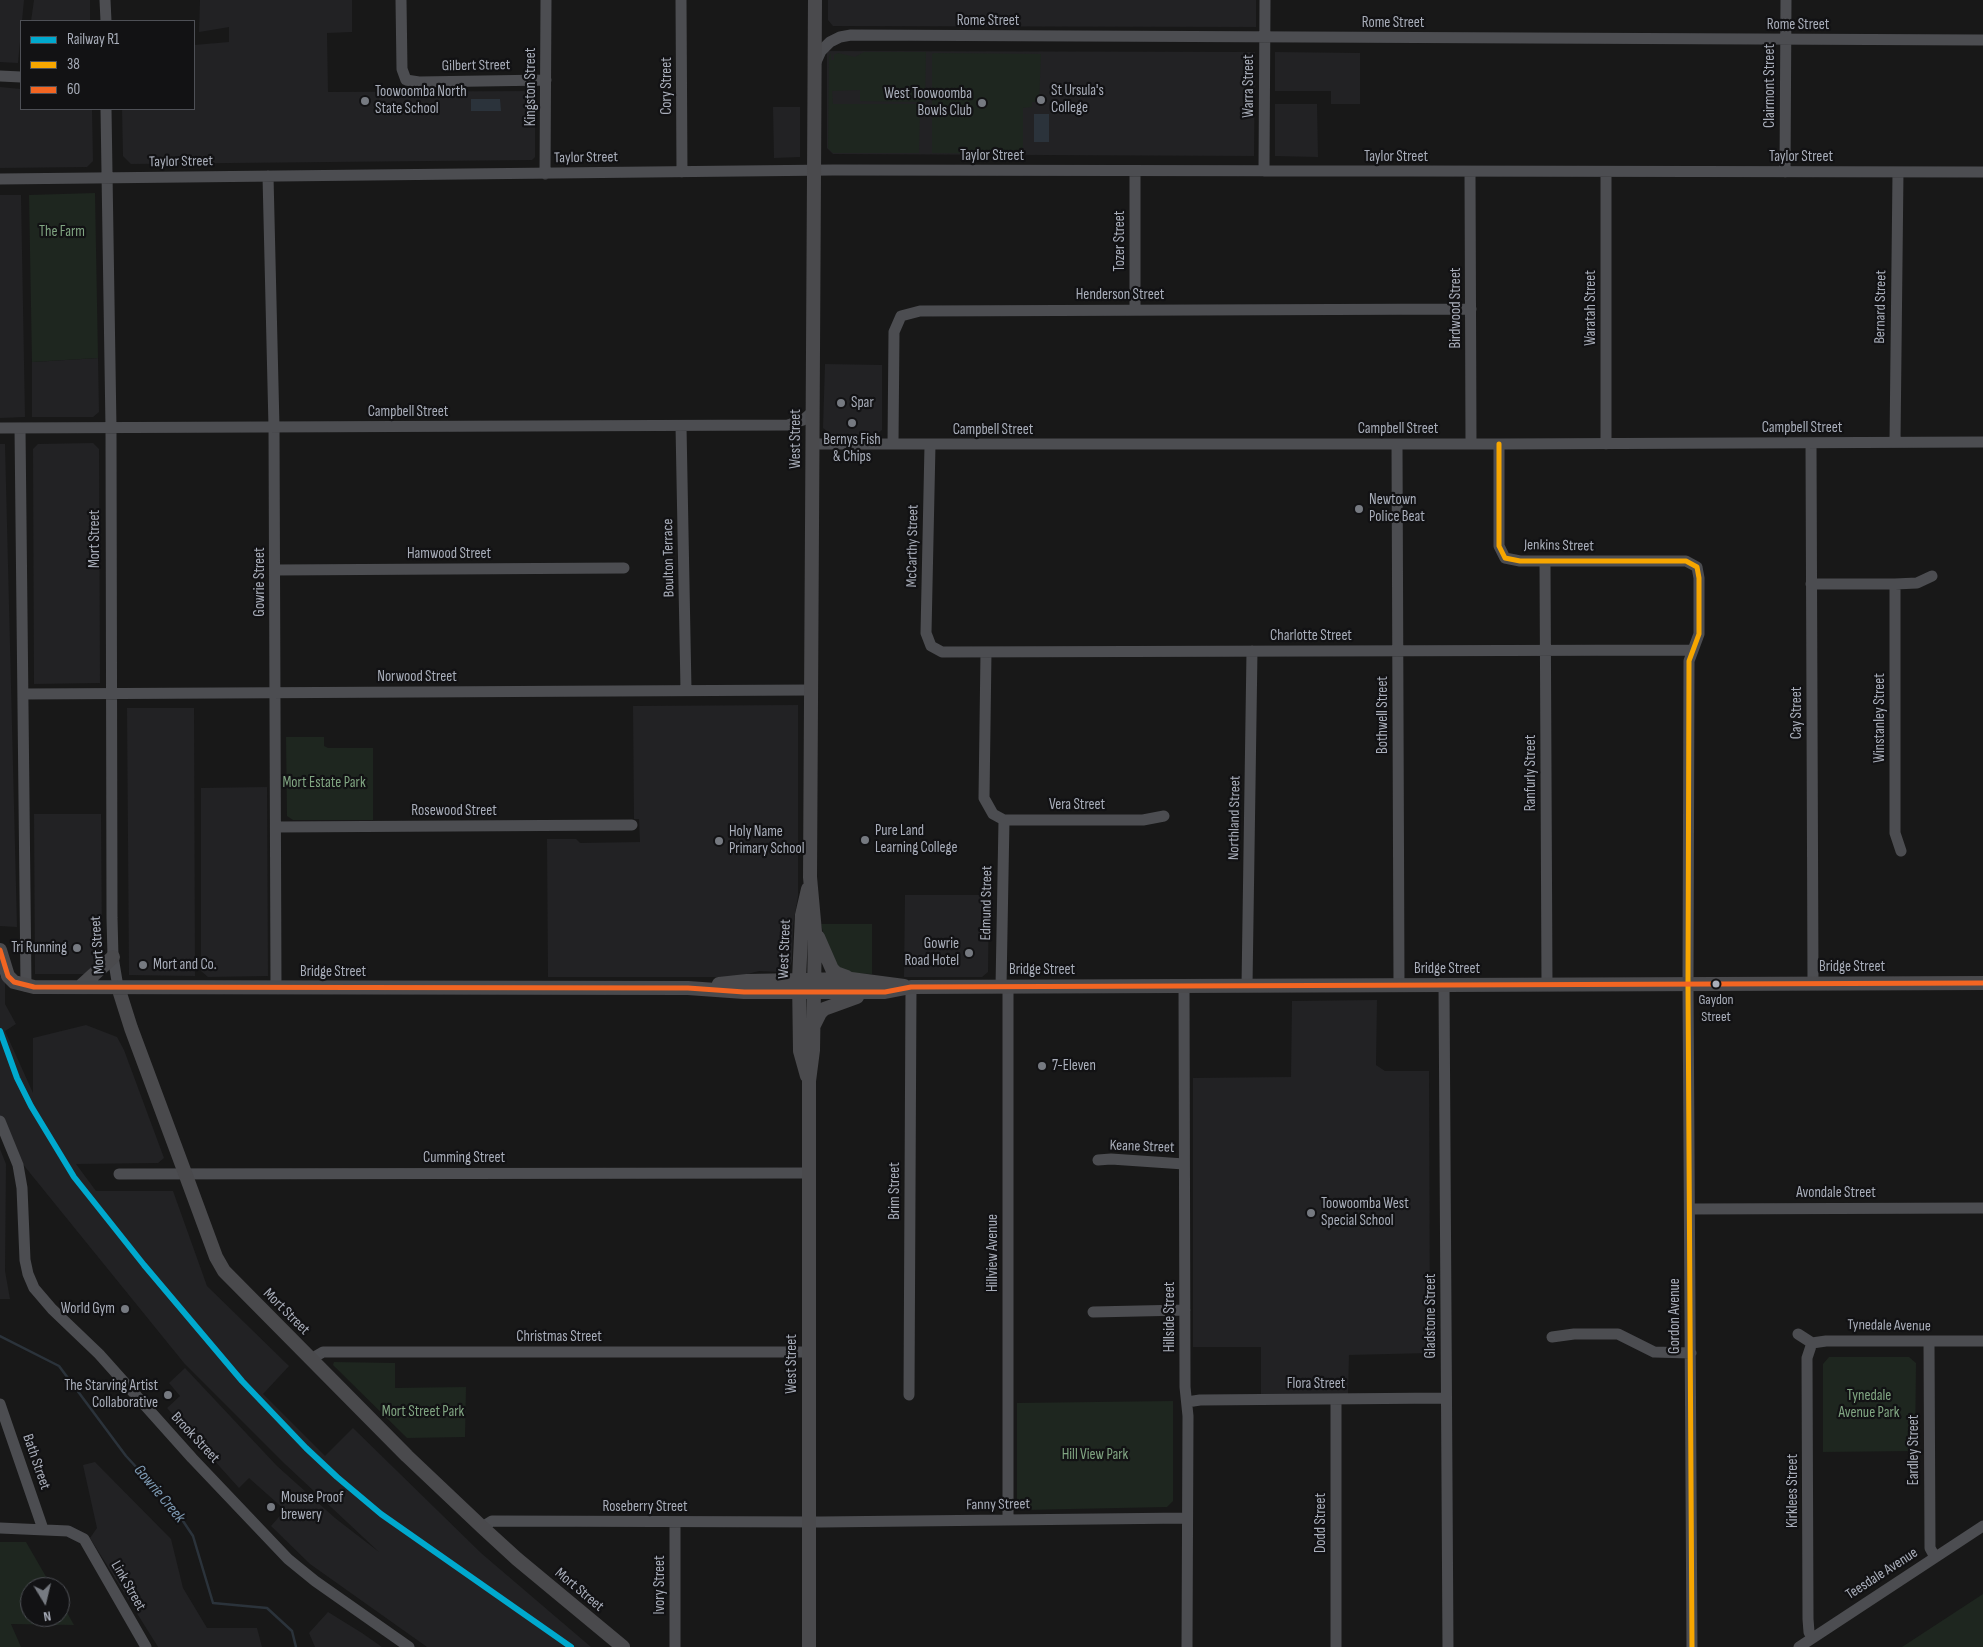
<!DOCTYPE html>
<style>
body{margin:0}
#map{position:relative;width:1983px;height:1647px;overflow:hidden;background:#181818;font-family:"Sofia Sans Condensed",sans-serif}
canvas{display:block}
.legend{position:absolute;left:20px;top:20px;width:175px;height:90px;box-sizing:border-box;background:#121214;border:1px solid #4e5056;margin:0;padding:6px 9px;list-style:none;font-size:15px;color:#a9aeba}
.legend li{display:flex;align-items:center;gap:10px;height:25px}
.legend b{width:25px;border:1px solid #4e5056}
.north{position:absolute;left:20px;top:1577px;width:50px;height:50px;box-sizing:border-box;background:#121214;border:1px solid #4e5056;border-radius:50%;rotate:171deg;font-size:14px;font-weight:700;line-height:20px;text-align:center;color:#a9aeba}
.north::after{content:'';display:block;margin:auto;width:18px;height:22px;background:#767a81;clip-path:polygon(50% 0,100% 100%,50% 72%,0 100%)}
</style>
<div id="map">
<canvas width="1983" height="1647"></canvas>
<ul class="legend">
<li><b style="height:6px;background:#00a9ce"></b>Railway R1</li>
<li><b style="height:6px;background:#f7a600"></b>38</li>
<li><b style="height:6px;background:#f26522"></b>60</li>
</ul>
<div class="north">N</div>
</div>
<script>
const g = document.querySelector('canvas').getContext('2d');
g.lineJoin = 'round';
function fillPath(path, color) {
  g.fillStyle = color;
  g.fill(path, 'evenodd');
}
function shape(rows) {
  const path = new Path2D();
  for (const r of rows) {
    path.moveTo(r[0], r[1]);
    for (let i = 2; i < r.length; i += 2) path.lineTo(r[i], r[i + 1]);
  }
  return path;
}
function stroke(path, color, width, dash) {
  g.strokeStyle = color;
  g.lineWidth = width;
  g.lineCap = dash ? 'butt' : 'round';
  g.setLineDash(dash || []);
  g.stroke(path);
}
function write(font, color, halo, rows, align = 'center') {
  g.font = font + ' "Sofia Sans Condensed",sans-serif';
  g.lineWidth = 4.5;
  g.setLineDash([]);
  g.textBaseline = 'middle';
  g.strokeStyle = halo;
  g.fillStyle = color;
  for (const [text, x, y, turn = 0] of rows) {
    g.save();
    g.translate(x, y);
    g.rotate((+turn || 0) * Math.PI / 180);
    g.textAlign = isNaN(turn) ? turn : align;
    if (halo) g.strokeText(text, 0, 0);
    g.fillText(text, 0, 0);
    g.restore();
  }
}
const built = shape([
 [0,0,24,0,18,63,0,62],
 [34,0,90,0,90,21,31,21],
 [200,0,352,0,352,32,327,33,328,92,533,91,535,93,535,157,532,160,131,164,123,156,122,109,194,109,194,45,229,42,229,27,199,32],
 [828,0,1256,0,1256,27,833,26,828,20],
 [827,51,1255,52,1254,156,833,154,827,148],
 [1275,52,1360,53,1360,104,1331,104,1331,91,1275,91],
 [0,87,21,89,21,109,92,109,93,161,87,167,0,168],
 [1275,104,1317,104,1318,157,1275,156],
 [773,107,800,107,800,157,774,158],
 [0,195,21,195,25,417,0,418],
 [98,358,99,412,93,417,32,417,32,362],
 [825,364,882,365,882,430,876,435,832,435,823,428],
 [93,443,99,449,100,683,34,684,33,449,38,444],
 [0,444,5,444,17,927,0,926],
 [798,705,798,896,793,926,792,961,789,969,781,972,759,971,736,977,548,977,547,839,576,839,580,843,640,842,639,819,634,819,633,706],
 [127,708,194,708,195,976,129,975],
 [267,787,268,976,208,977,201,971,201,788],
 [34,814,101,814,102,953,98,961,85,974,35,974],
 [905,895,989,895,988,972,982,977,904,977],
 [0,977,5,977,5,1004,16,1024,5,1031,33,1093,33,1038,86,1025,117,1037,124,1050,164,1158,158,1163,76,1164,96,1191,173,1191,207,1286,289,1366,263,1394,325,1456,353,1428,481,1553,591,1647,427,1647,310,1564,271,1526,285,1510,249,1478,239,1488,167,1408,180,1396,169,1383,185,1368,277,1466,335,1518,379,1552,285,1464,184,1363,17,1157,0,1116],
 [1377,1000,1376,1065,1385,1071,1429,1071,1430,1353,1349,1355,1348,1395,1261,1396,1261,1347,1193,1347,1193,1078,1291,1077,1292,1001],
 [0,1149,6,1164,5,1271,10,1299,0,1299],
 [95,1462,171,1539,183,1588,207,1628,257,1628,262,1647,158,1647,90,1538,97,1528,83,1465],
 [328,1612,362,1633,382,1647,315,1647,309,1633]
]);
const green = shape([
 [864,52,926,52,925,102,860,101,860,90,832,91,833,104,920,104,919,153,833,153,828,148,829,56,831,53,831,60,834,60,834,55,838,53,855,57],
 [934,53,1041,54,1039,102,1032,102,1032,107,1023,108,1023,154,932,153,932,54],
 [95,193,98,358,32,362,29,195],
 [286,737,324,737,324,746,328,748,373,748,373,820,293,820,287,816],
 [821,924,872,924,872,974,851,973,836,967,826,944],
 [1829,1357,1909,1357,1916,1363,1915,1451,1823,1452,1823,1364],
 [334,1362,395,1363,395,1388,466,1387,465,1437,407,1438,333,1365],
 [1173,1401,1173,1501,1167,1507,1023,1510,1017,1504,1017,1403],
 [0,1542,26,1542,52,1587,30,1587,30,1617,60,1617,60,1600,74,1625,11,1624,21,1647,0,1647],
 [1983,1594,1983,1647,1902,1647]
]);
const water = shape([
 [471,99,500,99,501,111,471,111],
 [1034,114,1049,114,1049,142,1034,142]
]);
const stream = shape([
 [0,1336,59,1366,126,1456,175,1509,193,1536,213,1603,267,1608,292,1631,296,1647]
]);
const minor = shape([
 [105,0,106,21],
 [401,0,402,69,406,80,419,82,546,80],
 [681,0,682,172],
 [816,62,821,51,830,42,840,37,851,35,1983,40],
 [0,76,21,77],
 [106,109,111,428,112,918,113,957,118,987],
 [1135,171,1135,310],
 [1264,171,1265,0],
 [1470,172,1471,444],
 [1606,172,1606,444],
 [1785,172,1786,0],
 [545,174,546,0],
 [268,176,274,427,276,988],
 [0,179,833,170,1983,172],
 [681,426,686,690],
 [0,428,788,425,803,420,812,412],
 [20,428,26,986],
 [1895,442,1898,172],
 [1811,443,1813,983],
 [812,444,1499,444,1983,442],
 [893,444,894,332,901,316,920,311,1471,309],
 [1397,444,1399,985],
 [1499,444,1499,546,1505,558,1520,561,1686,561,1697,567,1699,578,1699,634,1689,661,1688,984,1692,1647],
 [930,445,926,633,931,646,942,652,1692,650],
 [1545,562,1547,985],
 [275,570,624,568],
 [1811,584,1895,584,1895,833,1901,851],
 [1895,584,1917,583,1932,576],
 [986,652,984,798,993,814,1004,820,1143,820,1164,816],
 [23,694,811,690],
 [276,827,632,825],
 [1444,985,1448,1647],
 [1184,986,1185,1387,1188,1416,1187,1647],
 [1247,986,1252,651],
 [1001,987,1004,820],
 [1008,987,1008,1520],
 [0,1121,18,1165,22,1188,25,1260,28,1274,34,1288,52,1309,99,1354,192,1458,288,1559,315,1581,409,1647],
 [1098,1160,1111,1159,1184,1164],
 [119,1174,808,1173],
 [1690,1209,1983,1208],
 [1093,1312,1185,1310],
 [1798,1334,1812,1343,1826,1341,1983,1341],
 [1552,1337,1574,1334,1618,1334,1654,1352,1691,1353],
 [1929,1342,1930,1548,1935,1557],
 [311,1359,323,1352,809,1352],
 [909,1395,911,987],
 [1187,1402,1200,1400,1446,1398],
 [0,1404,43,1529],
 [675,1522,675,1647],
 [482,1527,492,1521,821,1522,1187,1518],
 [0,1528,68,1531,84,1539,146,1647],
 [1812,1638,1809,1632,1808,1619,1807,1358,1812,1343],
 [1336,1647,1336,1400],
 [1799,1647,1983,1526]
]);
const major = shape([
 [818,937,832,969,836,973,847,977],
 [0,950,8,976,14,982,34,987,688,988,744,992,885,992,911,987,1983,983],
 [719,984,747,981,851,979,904,986],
 [80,987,113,957],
 [118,987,131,1028,185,1173,216,1257,224,1271,407,1456,482,1527,517,1559,623,1647],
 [814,1025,820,1013,824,1009,857,997],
 [807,1076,800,1051,799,979,802,915,808,889],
 [809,1647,809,1081,813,1050,815,932,810,877,815,0]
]);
const bus1 = shape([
 [1499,444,1499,546,1505,558,1520,561,1686,561,1697,567,1699,578,1699,634,1689,661,1688,984,1692,1647]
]);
const bus2 = shape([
 [0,950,8,976,14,982,34,987,688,988,744,992,885,992,911,987,1983,983]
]);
const rail1 = shape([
 [0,1031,17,1078,31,1106,74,1177,144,1265,242,1381,306,1448,337,1477,381,1514,571,1647]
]);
const markers = [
 [1041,100,5,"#767a81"],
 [365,101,5,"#767a81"],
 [982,103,5,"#767a81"],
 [841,403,5,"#767a81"],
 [852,423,5,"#767a81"],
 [1359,509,5,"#767a81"],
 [865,840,5,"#767a81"],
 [719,841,5,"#767a81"],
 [77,948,5,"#767a81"],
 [969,953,5,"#767a81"],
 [143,965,5,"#767a81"],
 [1716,984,4.5,"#a9aeba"],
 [1042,1066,5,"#767a81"],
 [1311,1213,5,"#767a81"],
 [125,1309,5,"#767a81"],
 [168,1395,5,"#767a81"],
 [271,1507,5,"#767a81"]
];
const busNames = [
 ["Gaydon",1716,1000],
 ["Street",1716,1017]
];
const streetNames = [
 ["Rome Street",988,21],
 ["Rome Street",1393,23],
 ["Rome Street",1798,25],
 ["Gilbert Street",476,66,-1],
 ["Cory Street",667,86,-90],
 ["Warra Street",1249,86,-90],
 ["Clairmont Street",1770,86,-90],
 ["Kingston Street",531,87,-90],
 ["Taylor Street",992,156],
 ["Taylor Street",1396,157],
 ["Taylor Street",1801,157],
 ["Taylor Street",586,158,-1],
 ["Taylor Street",181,162,-1],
 ["Tozer Street",1120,241,-90],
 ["Henderson Street",1120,295],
 ["Bernard Street",1881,307,-89],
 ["Birdwood Street",1456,308,-90],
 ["Waratah Street",1591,308,-90],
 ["Campbell Street",408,412],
 ["Campbell Street",1802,428],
 ["Campbell Street",1398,429],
 ["Campbell Street",993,430],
 ["West Street",796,439,-90],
 ["Mort Street",95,539,-90],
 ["McCarthy Street",913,546,-89],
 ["Jenkins Street",1559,546,1],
 ["Hamwood Street",449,554],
 ["Boulton Terrace",669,558,-91],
 ["Gowrie Street",260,582,-90],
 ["Charlotte Street",1311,636],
 ["Norwood Street",417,677],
 ["Cay Street",1797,713,-90],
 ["Bothwell Street",1383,715,-90],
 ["Winstanley Street",1880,718,-90],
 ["Ranfurly Street",1531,773,-90],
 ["Vera Street",1077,805],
 ["Rosewood Street",454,811],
 ["Northland Street",1235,818,-89],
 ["Edmund Street",987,903,-89],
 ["Mort Street",98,945,-94],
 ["West Street",785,949,-88],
 ["Bridge Street",1852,967],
 ["Bridge Street",1447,969],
 ["Bridge Street",1042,970],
 ["Bridge Street",333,972],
 ["Keane Street",1142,1147,2],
 ["Cumming Street",464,1158],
 ["Brim Street",895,1191,-90],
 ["Avondale Street",1836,1193],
 ["Hillview Avenue",993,1253,-90],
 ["Mort Street",286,1312,45],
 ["Gladstone Street",1431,1316,-90],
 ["Gordon Avenue",1675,1316,-90],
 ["Hillside Street",1170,1317,-90],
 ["Tynedale Avenue",1889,1326,1],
 ["Christmas Street",559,1337],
 ["West Street",792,1364,-90],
 ["Flora Street",1316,1384],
 ["Brook Street",195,1438,47],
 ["Eardley Street",1914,1450,-90],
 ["Bath Street",36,1462,71],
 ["Kirklees Street",1793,1491,-90],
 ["Fanny Street",998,1505,-1],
 ["Roseberry Street",645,1507],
 ["Dodd Street",1321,1523,-90],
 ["Teesdale Avenue",1882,1574,-33],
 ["Ivory Street",660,1585,-90],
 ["Link Street",128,1586,60],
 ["Mort Street",579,1590,40]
];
const poiNames = [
 ["St Ursula's",1051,91],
 ["College",1051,108],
 ["Toowoomba North",375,92],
 ["State School",375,109],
 ["West Toowoomba",972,94,"right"],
 ["Bowls Club",972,111,"right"],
 ["Spar",851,403],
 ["Bernys Fish",852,440,"center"],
 ["& Chips",852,457,"center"],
 ["Newtown",1369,500],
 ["Police Beat",1369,517],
 ["Pure Land",875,831],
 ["Learning College",875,848],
 ["Holy Name",729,832],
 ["Primary School",729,849],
 ["Gowrie",959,944,"right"],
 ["Road Hotel",959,961,"right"],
 ["Tri Running",67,948,"right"],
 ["Mort and Co.",153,965],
 ["7-Eleven",1052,1066],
 ["Toowoomba West",1321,1204],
 ["Special School",1321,1221],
 ["World Gym",115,1309,"right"],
 ["The Starving Artist",158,1386,"right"],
 ["Collaborative",158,1403,"right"],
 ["Mouse Proof",281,1498],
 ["brewery",281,1515]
];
const parkNames = [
 ["The Farm",62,232],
 ["Mort Estate Park",324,783],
 ["Tynedale",1869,1396],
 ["Avenue Park",1869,1413],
 ["Mort Street Park",423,1412],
 ["Hill View Park",1095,1455]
];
const waterNames = [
 ["Gowrie Creek",159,1494,50]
];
fillPath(built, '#222224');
fillPath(green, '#1e261f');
fillPath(water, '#2b333b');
stroke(stream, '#2b333b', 2.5);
stroke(minor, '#4c4d51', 11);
stroke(major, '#4a4a4d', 14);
stroke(bus1, '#f7a600', 5);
stroke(bus2, '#f26522', 5);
stroke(rail1, '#00a9ce', 6);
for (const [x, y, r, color] of markers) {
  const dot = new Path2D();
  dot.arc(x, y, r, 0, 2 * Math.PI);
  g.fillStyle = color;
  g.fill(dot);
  stroke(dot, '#121214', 2);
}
write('14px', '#a9aeba', '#121214', busNames);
write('15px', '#a9aeba', '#121214', streetNames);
write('15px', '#a9aeba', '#121214', poiNames, 'left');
write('15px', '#80a582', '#121214', parkNames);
write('italic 16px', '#7f9cb5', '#121214', waterNames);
</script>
